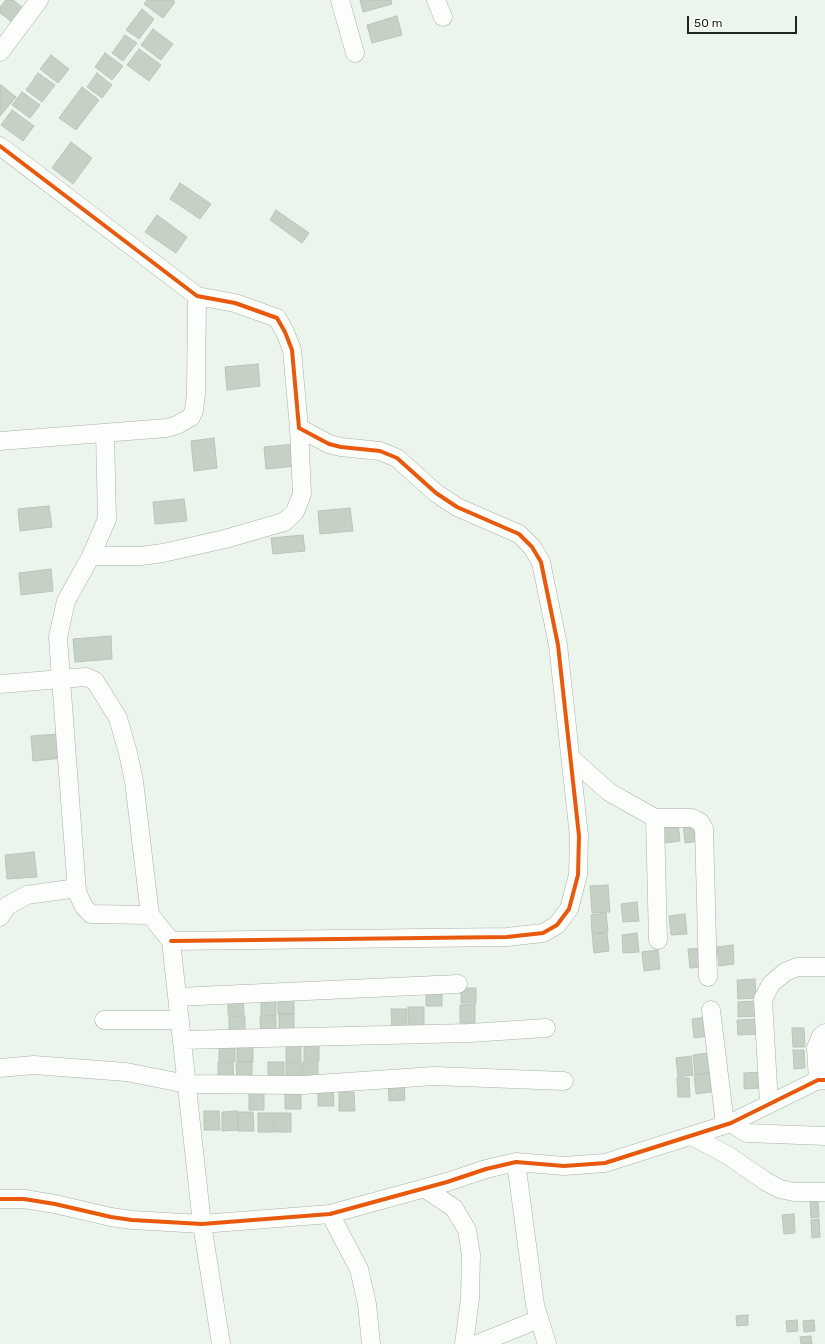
<!DOCTYPE html>
<style>
body{margin:0}
#map{position:relative;width:825px;height:1344px;overflow:hidden;background:#ecf5eb;font-family:Rubik,sans-serif}
canvas{display:block}
.scale{position:absolute;left:687px;top:16px;width:110px;height:18px;box-sizing:border-box;border:2px solid #1e241d;border-top:0;padding-left:5px;font-size:12px;line-height:14px;white-space:nowrap;color:#1e241d;-webkit-text-stroke:3px #fff;paint-order:stroke}
</style>
<div id="map">
<canvas width="825" height="1344"></canvas>
<div class="scale">50 m</div>
</div>
<script>
const g = document.querySelector('canvas').getContext('2d');
g.lineJoin = 'round';
function fillPath(path, color) {
  g.fillStyle = color;
  g.fill(path, 'evenodd');
}
function shape(rows) {
  const path = new Path2D();
  for (const r of rows) {
    path.moveTo(r[0], r[1]);
    for (let i = 2; i < r.length; i += 2) path.lineTo(r[i], r[i + 1]);
  }
  return path;
}
function stroke(path, color, width, dash) {
  g.strokeStyle = color;
  g.lineWidth = width;
  g.lineCap = dash ? 'butt' : 'round';
  g.setLineDash(dash || []);
  g.stroke(path);
}
const building = shape([
 [6,0,13,0,27,11,16,25,0,13,0,7,6,0],
 [147,0,173,0,175,2,163,18,144,4,147,0],
 [360,0,391,0,392,4,363,12,360,0],
 [142,9,154,19,139,39,126,30,142,9],
 [397,16,402,35,372,43,367,25,397,16],
 [153,29,173,44,161,60,141,45,153,29],
 [125,35,137,43,123,61,112,53,125,35],
 [139,49,161,65,149,81,127,65,139,49],
 [105,53,123,66,112,80,95,67,105,53],
 [51,55,69,69,58,83,40,69,51,55],
 [38,73,55,85,42,102,26,90,38,73],
 [97,73,112,85,102,98,87,87,97,73],
 [1,85,16,97,0,116,0,86,1,85],
 [82,87,99,100,76,130,59,118,82,87],
 [22,92,40,105,30,118,12,105,22,92],
 [12,110,34,126,23,141,1,125,12,110],
 [71,142,92,158,73,184,52,168,71,142],
 [180,183,211,204,200,219,170,199,180,183],
 [276,210,309,233,302,243,270,220,276,210],
 [157,215,187,237,176,253,145,232,157,215],
 [258,364,260,386,227,390,225,367,258,364],
 [214,438,217,468,194,471,191,441,214,438],
 [296,444,298,466,266,469,264,447,296,444],
 [184,499,187,521,155,524,153,502,184,499],
 [49,506,52,527,20,531,18,509,49,506],
 [350,508,353,531,320,534,318,511,350,508],
 [303,535,305,551,273,554,271,538,303,535],
 [51,569,53,591,21,595,19,573,51,569],
 [111,636,112,659,75,662,73,639,111,636],
 [60,734,63,758,33,761,31,736,60,734],
 [678,822,680,841,665,843,663,824,678,822],
 [698,822,700,841,685,843,683,824,698,822],
 [34,852,37,877,7,879,5,855,34,852],
 [608,885,610,912,592,913,590,886,608,885],
 [637,902,639,921,623,922,621,904,637,902],
 [606,913,608,932,592,933,591,915,606,913],
 [685,914,687,934,671,935,669,916,685,914],
 [607,933,609,951,594,953,592,934,607,933],
 [637,933,639,952,623,953,622,935,637,933],
 [733,945,734,964,719,966,717,947,733,945],
 [703,948,705,967,690,968,688,949,703,948],
 [658,950,660,969,644,971,642,952,658,950],
 [755,979,756,998,738,999,737,980,755,979],
 [461,988,476,988,476,1003,461,1003,461,988],
 [426,990,442,990,442,1006,426,1006,426,990],
 [278,995,294,995,294,1014,278,1014,278,995],
 [228,996,243,996,244,1015,228,1015,228,996],
 [261,997,276,997,276,1016,261,1016,261,997],
 [756,1001,757,1016,738,1017,738,1002,756,1001],
 [475,1004,475,1023,460,1023,460,1005,475,1004],
 [408,1007,424,1007,424,1026,409,1026,408,1007],
 [391,1009,407,1009,407,1028,392,1028,391,1009],
 [279,1014,294,1014,294,1033,279,1033,279,1014],
 [229,1016,245,1016,245,1035,229,1035,229,1016],
 [260,1017,276,1017,276,1036,261,1036,260,1017],
 [707,1017,709,1036,694,1038,692,1019,707,1017],
 [756,1019,757,1034,738,1035,737,1020,756,1019],
 [792,1028,804,1028,805,1047,793,1047,792,1028],
 [304,1042,319,1042,319,1061,304,1061,304,1042],
 [219,1043,235,1043,235,1062,219,1062,219,1043],
 [237,1043,253,1043,253,1062,237,1062,237,1043],
 [286,1043,301,1043,301,1062,286,1062,286,1043],
 [793,1050,804,1050,805,1068,794,1069,793,1050],
 [708,1053,711,1072,695,1074,693,1055,708,1053],
 [691,1056,693,1075,678,1077,676,1058,691,1056],
 [252,1062,252,1081,237,1081,236,1063,252,1062],
 [268,1062,284,1062,284,1081,268,1081,268,1062],
 [303,1062,318,1062,318,1081,303,1081,303,1062],
 [218,1063,233,1063,234,1082,218,1082,218,1063],
 [286,1063,302,1063,302,1082,286,1082,286,1063],
 [762,1072,763,1088,744,1089,744,1073,762,1072],
 [710,1073,711,1092,696,1094,694,1075,710,1073],
 [677,1078,689,1078,690,1097,678,1097,677,1078],
 [404,1081,405,1100,389,1101,388,1082,404,1081],
 [318,1087,333,1087,334,1106,318,1106,318,1087],
 [285,1090,301,1090,301,1109,285,1109,285,1090],
 [249,1091,264,1091,264,1110,249,1110,249,1091],
 [339,1092,354,1092,355,1111,339,1111,339,1092],
 [204,1111,219,1111,220,1130,204,1130,204,1111],
 [237,1111,238,1130,222,1131,222,1112,237,1111],
 [238,1112,253,1112,254,1131,238,1131,238,1112],
 [258,1113,274,1113,274,1132,258,1132,258,1113],
 [275,1113,291,1113,291,1132,275,1132,275,1113],
 [818,1199,819,1217,811,1218,810,1200,818,1199],
 [794,1214,795,1233,784,1234,782,1215,794,1214],
 [819,1219,820,1237,812,1238,811,1220,819,1219],
 [748,1315,748,1325,737,1326,736,1316,748,1315],
 [797,1320,798,1331,787,1332,786,1321,797,1320],
 [814,1320,815,1331,804,1332,803,1321,814,1320],
 [811,1336,812,1344,801,1344,800,1337,811,1336]
]);
const minor = shape([
 [340,0,355,53],
 [436,0,443,17],
 [0,52,39,0],
 [0,146,197,296,235,303,277,318,285,332,292,350,299,428,329,444,341,447,380,451,397,458,436,493,457,507,519,534,532,547,541,562,558,645,579,836,578,875,569,909,557,925,543,933,507,937,171,941],
 [105,433,107,519,91,556,66,601,58,637,61,679,86,677,95,681,118,718,128,753,134,781,150,915],
 [0,441,167,428,177,425,191,417,194,410,196,394,197,296],
 [91,556,141,556,163,553,225,539,284,522,295,512,302,494,299,428],
 [0,684,61,679,77,892,84,907,91,914,150,915,171,941,202,1224,221,1344],
 [571,758,609,792,655,818,658,940],
 [655,818,692,818,700,822,704,829,708,977],
 [0,917,7,906,27,895,77,888],
 [177,997,458,984],
 [711,1010,725,1124],
 [104,1020,180,1020],
 [182,1040,469,1033,546,1028],
 [0,1068,34,1065,126,1072,187,1084,303,1085,434,1076,564,1081],
 [818,1080,816,1048,821,1036,825,1033],
 [769,1104,763,999,771,984,785,972,797,967,825,967],
 [731,1123,747,1133,825,1136],
 [692,1136,729,1156,765,1181,780,1189,794,1192,825,1192],
 [516,1162,535,1305,547,1344],
 [424,1188,454,1208,467,1230,471,1255,470,1298,464,1344],
 [0,1199,24,1199,55,1204,111,1217,132,1220,202,1224,330,1214,447,1182,486,1169,516,1162,564,1166,605,1163,731,1123,818,1080,825,1080],
 [330,1214,359,1269,367,1304,371,1344],
 [477,1344,539,1319]
]);
const cycleway = shape([
 [0,146,197,296,235,303,277,318,285,332,292,350,299,428,329,444,341,447,380,451,397,458,436,493,457,507,519,534,532,547,541,562,558,645,579,836,578,875,569,909,557,925,543,933,507,937,171,941],
 [0,1199,24,1199,55,1204,111,1217,132,1220,202,1224,330,1214,447,1182,486,1169,516,1162,564,1166,605,1163,731,1123,818,1080,825,1080]
]);
fillPath(building, '#c6d1c5');
stroke(building, '#bcc3bb', 1);
stroke(minor, '#a9b0a8', 19);
stroke(minor, '#fcfefc', 18);
stroke(cycleway, '#e8590c', 4);
</script>
